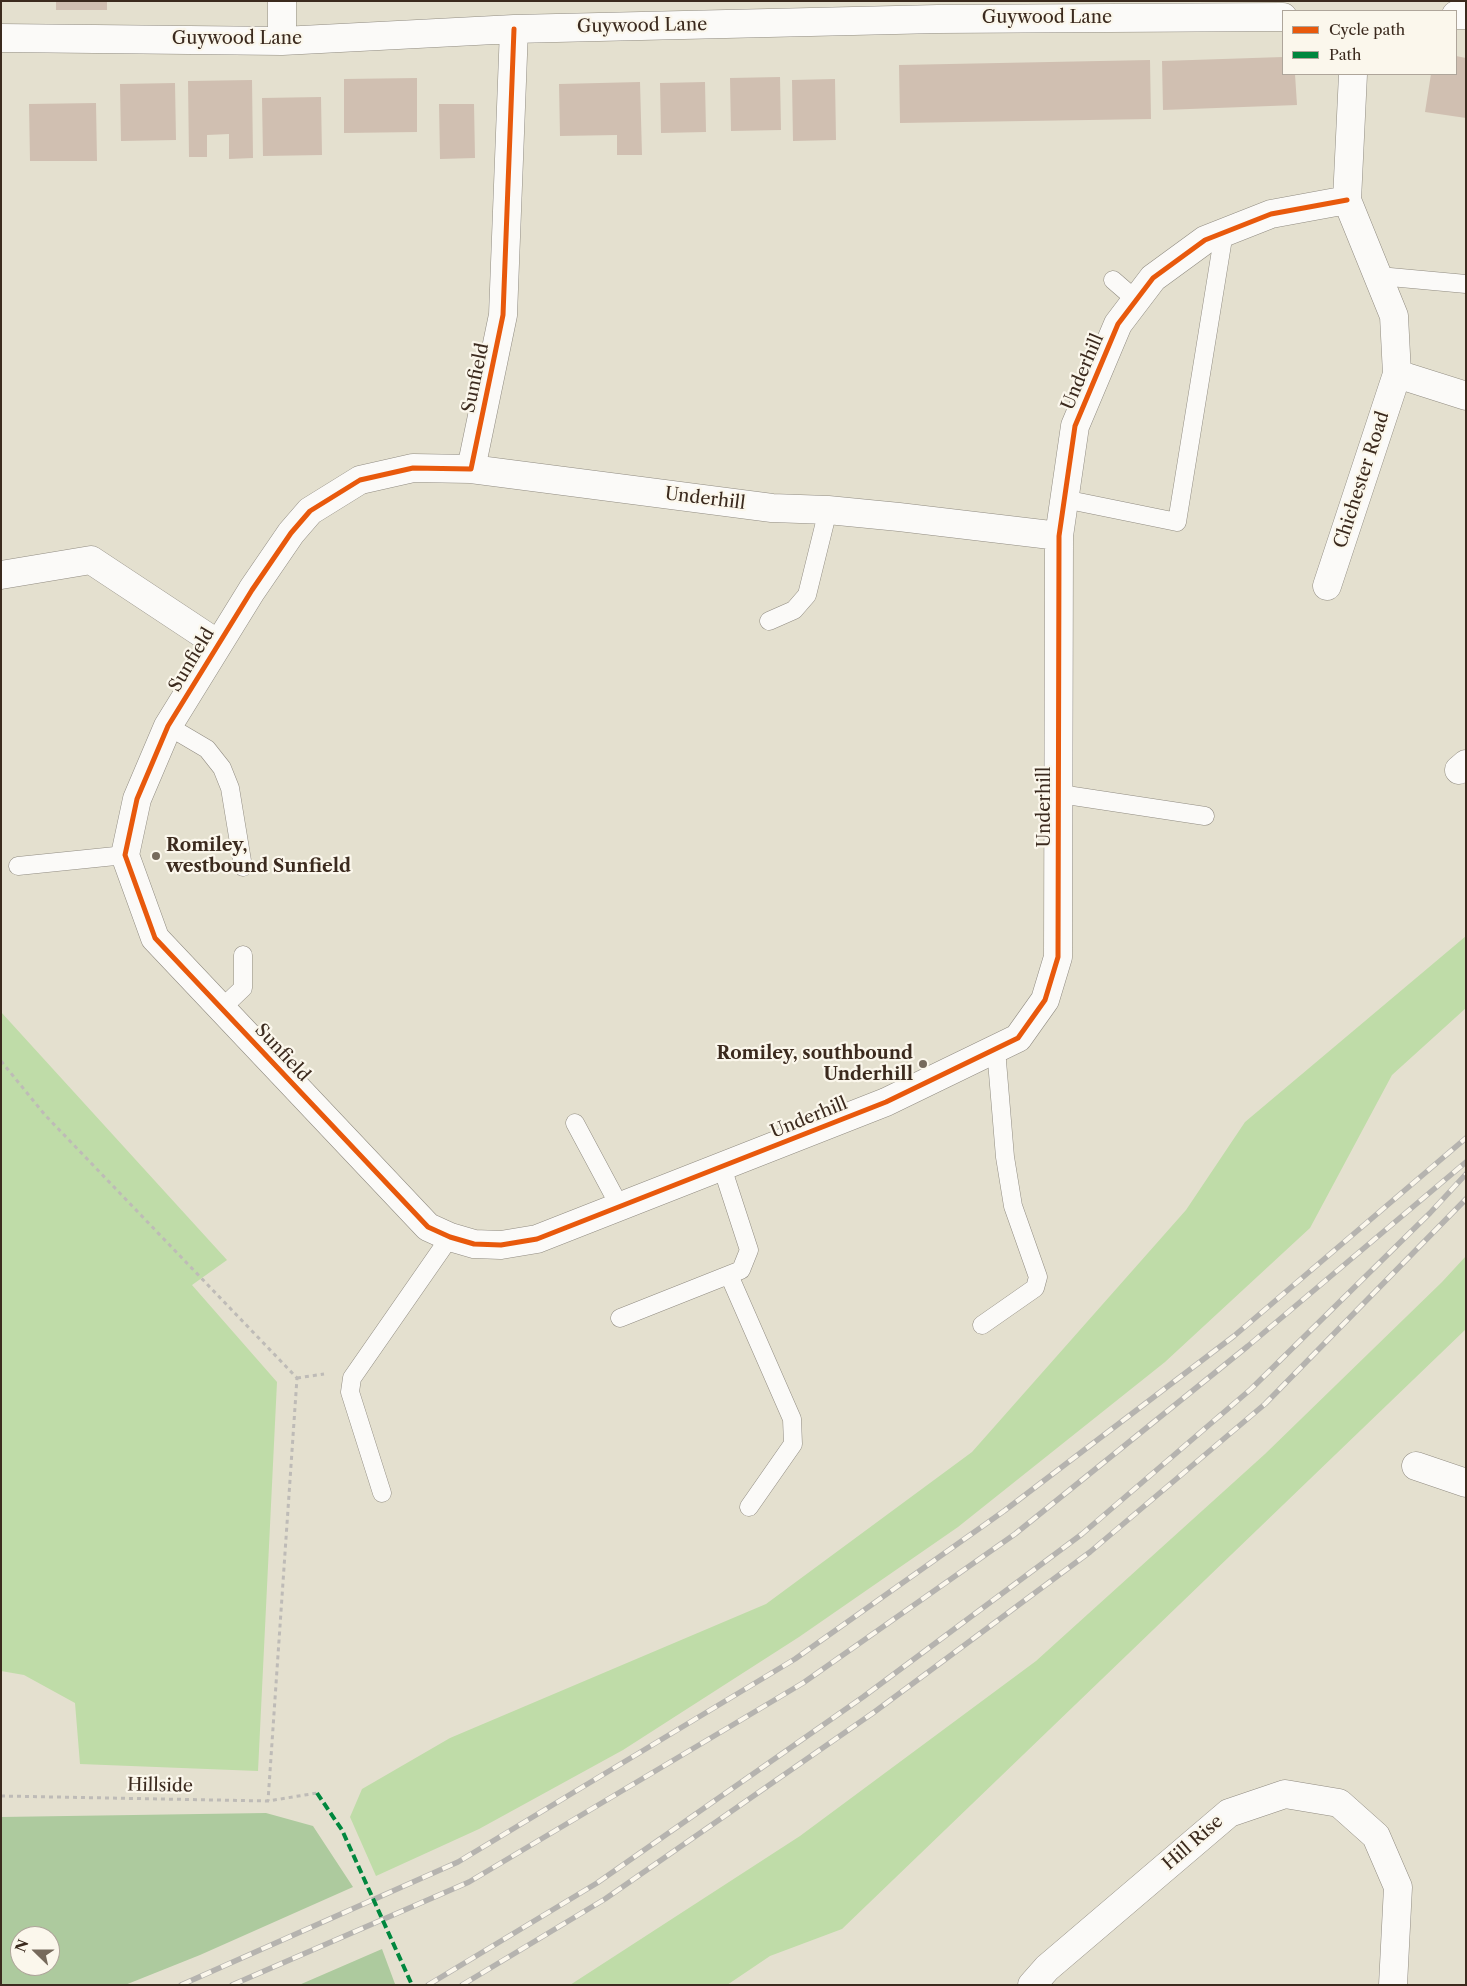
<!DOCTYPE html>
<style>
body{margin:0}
#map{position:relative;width:1467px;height:1986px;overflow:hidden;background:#e4e0cf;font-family:"Libre Caslon Text",serif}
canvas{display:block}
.frame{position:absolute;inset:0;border:2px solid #3b2a1e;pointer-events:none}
.legend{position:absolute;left:1282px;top:10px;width:175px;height:65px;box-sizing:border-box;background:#fbf7ec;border:1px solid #aea59a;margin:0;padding:6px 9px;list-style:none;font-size:15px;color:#3b2a1e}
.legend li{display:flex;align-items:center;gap:10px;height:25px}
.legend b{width:25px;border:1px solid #aea59a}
.north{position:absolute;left:10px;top:1926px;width:50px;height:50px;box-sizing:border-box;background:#fbf7ec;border:1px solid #aea59a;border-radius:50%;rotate:292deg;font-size:14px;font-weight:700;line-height:20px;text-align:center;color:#3b2a1e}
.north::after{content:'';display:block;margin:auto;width:18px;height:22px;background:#766a5c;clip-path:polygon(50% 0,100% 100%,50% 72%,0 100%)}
</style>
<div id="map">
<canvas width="1467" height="1986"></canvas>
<div class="frame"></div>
<ul class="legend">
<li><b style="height:6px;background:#e8590c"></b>Cycle path</li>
<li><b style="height:6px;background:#00873e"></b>Path</li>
</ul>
<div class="north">N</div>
</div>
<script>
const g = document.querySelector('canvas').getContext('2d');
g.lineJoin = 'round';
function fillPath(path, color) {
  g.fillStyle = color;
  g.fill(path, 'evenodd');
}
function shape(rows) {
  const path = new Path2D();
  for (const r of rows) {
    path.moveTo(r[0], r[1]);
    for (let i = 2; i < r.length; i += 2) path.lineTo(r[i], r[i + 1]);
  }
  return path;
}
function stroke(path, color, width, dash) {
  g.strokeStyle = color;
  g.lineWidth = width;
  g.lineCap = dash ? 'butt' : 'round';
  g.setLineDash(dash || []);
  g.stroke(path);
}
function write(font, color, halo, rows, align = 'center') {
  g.font = font + ' "Libre Caslon Text",serif';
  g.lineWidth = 4.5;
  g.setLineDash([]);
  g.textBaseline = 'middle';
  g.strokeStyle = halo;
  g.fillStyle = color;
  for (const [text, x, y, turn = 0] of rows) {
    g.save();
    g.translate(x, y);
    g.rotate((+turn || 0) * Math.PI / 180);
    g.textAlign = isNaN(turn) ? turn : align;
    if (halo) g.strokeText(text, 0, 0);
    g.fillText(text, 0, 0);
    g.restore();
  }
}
const green = shape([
 [1466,936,1466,1008,1392,1075,1310,1228,1165,1362,958,1527,799,1637,623,1750,479,1829,376,1876,350,1817,362,1789,450,1738,766,1604,972,1452,1186,1210,1245,1122],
 [1,1012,227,1260,192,1285,277,1382,258,1771,80,1764,75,1703,24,1675,1,1671],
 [1466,1256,1466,1329,842,1929,770,1956,727,1985,570,1985,800,1836,1036,1661,1265,1454,1442,1282]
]);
const forest = shape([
 [266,1813,313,1826,353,1887,200,1955,125,1985,1,1985,1,1817],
 [20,1936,50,1936,50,1966,20,1966],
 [382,1949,395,1984,393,1985,299,1985]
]);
const building = shape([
 [56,1,107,1,107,10,56,10],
 [1456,56,1466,58,1466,118,1425,112,1431,74,1456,74],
 [1283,57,1283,74,1295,74,1297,105,1163,110,1162,61],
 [1150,60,1151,119,900,123,899,65],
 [780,77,781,130,731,131,730,78],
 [417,78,417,132,344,133,344,79],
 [835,79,836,140,793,141,792,80],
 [252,80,253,158,229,159,229,134,207,135,207,157,189,157,188,81],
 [640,82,642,155,617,155,617,135,560,136,559,84],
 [705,82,706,132,661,133,660,83],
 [175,83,176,140,121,141,120,84],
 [321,97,322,155,263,156,262,98],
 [96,103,97,161,30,161,29,104],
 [439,104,474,104,475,158,440,159]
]);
const path = shape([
 [1,1061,45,1115,297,1378,268,1801],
 [297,1378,324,1374],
 [1,1796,268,1801,317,1793]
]);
const lane = shape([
 [1379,276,1466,284],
 [1113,280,1136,300],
 [1064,499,1177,522,1224,232],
 [769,621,794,610,807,595,828,510],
 [168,726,207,749,222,768,230,788,243,867],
 [1060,794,1205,816],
 [18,866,125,855],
 [221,1009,243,988,243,955],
 [575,1123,620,1207],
 [729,1275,792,1419,793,1444,749,1507],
 [620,1318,741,1270,749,1250,722,1167],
 [982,1325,1035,1288,1038,1277,1013,1206,1005,1157,996,1049],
 [382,1493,350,1392,352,1378,450,1237]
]);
const street = shape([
 [1456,15,1466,15],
 [514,29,503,315,471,469,413,468,360,480,310,511,291,533,252,590,168,726,137,799,125,855,155,938,428,1227,450,1237,474,1244,501,1245,537,1239,886,1102,1018,1038,1045,1000,1058,957,1059,536,1075,426,1118,324,1153,278,1205,240,1271,214,1347,200],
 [1,38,282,41,514,29,938,19,1283,17],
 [282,41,282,1],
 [1353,74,1347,200,1394,316,1397,374,1466,396],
 [471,469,772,508,828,510,899,517,1059,536],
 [1,575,91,560,218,644],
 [1327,586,1397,374],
 [1459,770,1466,764],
 [1416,1466,1466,1483],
 [1032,1985,1047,1968,1229,1813,1285,1794,1339,1803,1376,1836,1398,1887,1393,1985]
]);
const rail = shape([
 [181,1985,458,1862,795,1659,1004,1511,1234,1336,1466,1138],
 [232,1985,469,1882,803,1683,1015,1534,1248,1346,1466,1162],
 [428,1985,597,1883,863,1697,1082,1534,1251,1389,1430,1213,1466,1174],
 [462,1985,605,1899,873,1713,1090,1552,1265,1404,1466,1199]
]);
const quiet = shape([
 [317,1793,342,1830,412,1985]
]);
const cycleway = shape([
 [514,29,503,315,471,469,413,468,360,480,310,511,291,533,252,590,168,726,137,799,125,855,155,938,428,1227,450,1237,474,1244,501,1245,537,1239,886,1102,1018,1038,1045,1000,1058,957,1059,536,1075,426,1118,324,1153,278,1205,240,1271,214,1347,200]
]);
const markers = [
 [156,856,5,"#766a5c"],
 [923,1064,5,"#766a5c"]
];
const streetNames = [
 ["Guywood Lane",1047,18],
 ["Guywood Lane",642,26,-1],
 ["Guywood Lane",237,39],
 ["Underhill",1083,372,-67],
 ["Sunfield",476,378,-78],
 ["Chichester Road",1362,480,-72],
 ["Underhill",705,499,7],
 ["Sunfield",192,660,-59],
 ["Underhill",1045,807,-90],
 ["Sunfield",282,1053,47],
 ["Underhill",809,1118,-22],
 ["Hillside",160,1786,1],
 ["Hill Rise",1193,1843,-41]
];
const poiNames = [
 ["Romiley,",166,846],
 ["westbound Sunfield",166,867],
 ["Romiley, southbound",913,1054,"right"],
 ["Underhill",913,1075,"right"]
];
fillPath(green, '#bfdca8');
fillPath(forest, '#adca9e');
fillPath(building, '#d0bfb1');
stroke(lane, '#908b81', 19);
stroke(street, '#908b81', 29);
stroke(path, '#bebbb7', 3, [4, 4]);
stroke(lane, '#fbfaf8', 18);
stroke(street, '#fbfaf8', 28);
stroke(rail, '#b5b3af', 5.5);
stroke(rail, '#fbf7ec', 4, [11]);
stroke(quiet, '#00873e', 4, [8, 4]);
stroke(cycleway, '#e8590c', 5);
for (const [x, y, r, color] of markers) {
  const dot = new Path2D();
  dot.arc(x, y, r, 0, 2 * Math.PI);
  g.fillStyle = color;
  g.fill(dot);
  stroke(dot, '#fbf7ec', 2);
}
write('18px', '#3b2a1e', '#fbf7ec', streetNames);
write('bold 18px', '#3b2a1e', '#fbf7ec', poiNames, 'left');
</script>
